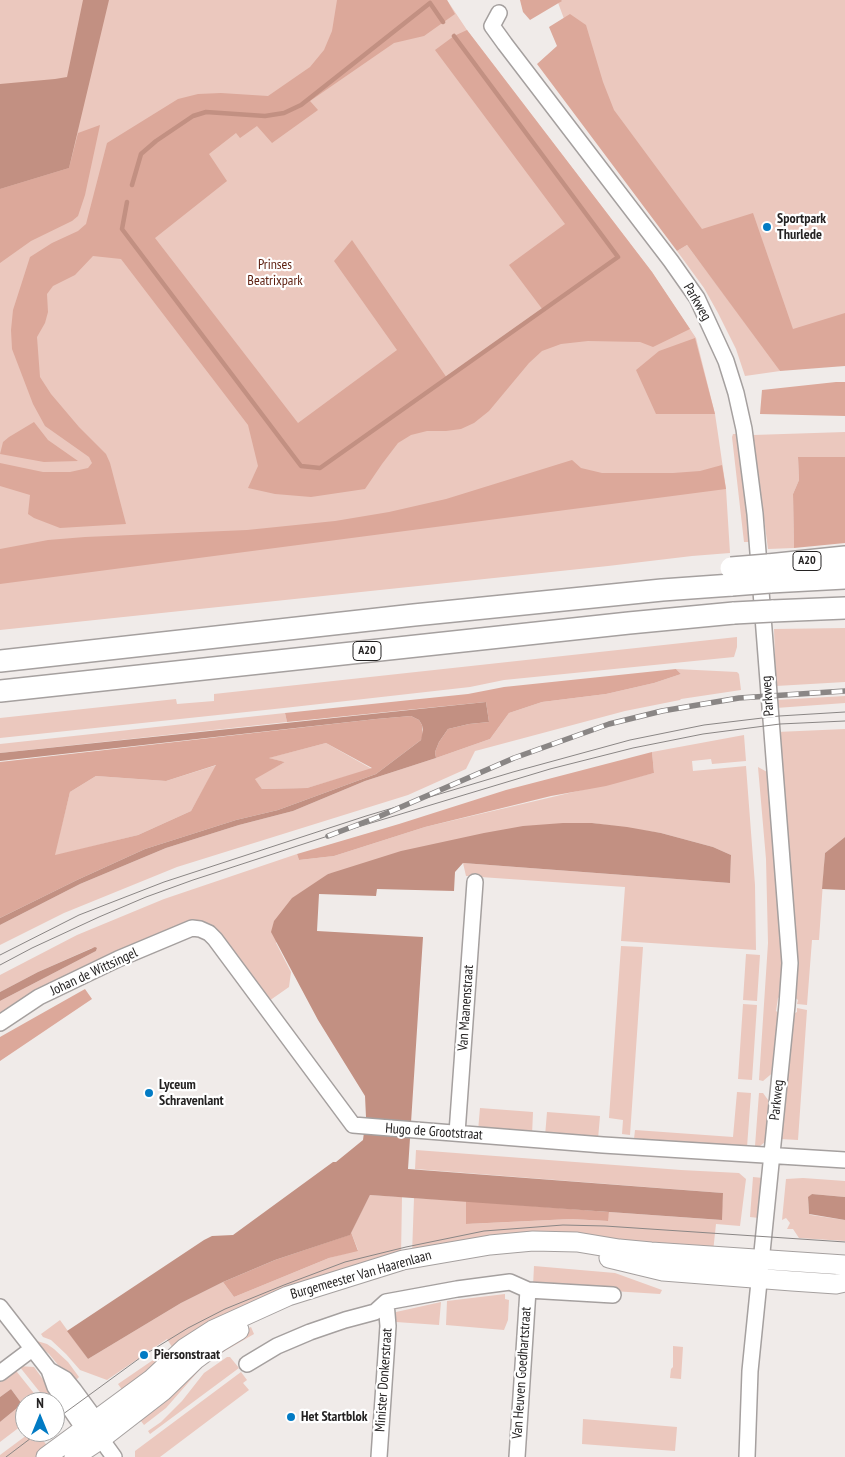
<!DOCTYPE html>
<style>
body{margin:0}
#map{position:relative;width:845px;height:1457px;overflow:hidden;background:#f0ebe9;font-family:"PT Sans Narrow",sans-serif}
canvas{display:block}
.north{position:absolute;left:15px;top:1392px;width:50px;height:50px;box-sizing:border-box;background:#fff;border:1px solid #a7a7a7;border-radius:50%;rotate:0deg;font-size:14px;font-weight:700;line-height:20px;text-align:center;color:#242222}
.north::after{content:'';display:block;margin:auto;width:18px;height:22px;background:#027bc4;clip-path:polygon(50% 0,100% 100%,50% 72%,0 100%)}
</style>
<div id="map">
<canvas width="845" height="1457"></canvas>
<div class="north">N</div>
</div>
<script>
const g = document.querySelector('canvas').getContext('2d');
g.lineJoin = 'round';
function fillPath(path, color) {
  g.fillStyle = color;
  g.fill(path, 'evenodd');
}
function shape(rows) {
  const path = new Path2D();
  for (const r of rows) {
    path.moveTo(r[0], r[1]);
    for (let i = 2; i < r.length; i += 2) path.lineTo(r[i], r[i + 1]);
  }
  return path;
}
function stroke(path, color, width, dash) {
  g.strokeStyle = color;
  g.lineWidth = width;
  g.lineCap = dash ? 'butt' : 'round';
  g.setLineDash(dash || []);
  g.stroke(path);
}
function write(font, color, halo, rows, align = 'center') {
  g.font = font + ' "PT Sans Narrow",sans-serif';
  g.lineWidth = 4.5;
  g.setLineDash([]);
  g.textBaseline = 'middle';
  g.strokeStyle = halo;
  g.fillStyle = color;
  for (const [text, x, y, turn = 0] of rows) {
    g.save();
    g.translate(x, y);
    g.rotate((+turn || 0) * Math.PI / 180);
    g.textAlign = isNaN(turn) ? turn : align;
    if (halo) g.strokeText(text, 0, 0);
    g.fillText(text, 0, 0);
    g.restore();
  }
}
const green = shape([
 [0,0,447,0,467,30,652,272,696,338,715,414,718,434,726,489,730,553,692,556,608,566,0,630],
 [557,0,845,0,845,362,782,343,598,110],
 [687,245,777,365,780,371,745,376,736,349,718,313,704,288,677,251],
 [845,432,845,457,798,457,799,480,793,494,794,548,768,549,753,435],
 [733,434,737,434,752,542,744,542,732,437],
 [845,628,845,682,776,686,774,629],
 [737,637,737,647,734,657,504,680,470,687,284,708,0,738,0,718,176,699,177,704,214,701,214,694],
 [676,669,737,672,739,674,741,690,681,699,680,700,625,711,479,750,475,751,466,769,408,795,177,867,64,913,0,945,0,925,80,884,166,848,239,825,293,811,365,781,436,758,490,739,509,713,542,702,606,694,654,683,681,674],
 [845,696,845,703,776,708,776,700],
 [285,713,287,722,0,753,0,744],
 [845,729,845,837,825,853,819,940,812,940,807,1005,797,1004,798,1000,793,996,777,732],
 [744,735,746,761,712,764,711,759,692,761,693,771,746,766,755,885,756,950,621,941,625,887,466,876,463,863,730,883,731,855,713,847,661,833,592,823,328,874,276,943,291,972,289,987,269,1001,230,949,186,924,100,959,35,993,0,1016,0,1001,96,951,97,948,92,948,38,972,0,992,0,975,77,935,164,899,297,854,299,860,334,856,425,827,654,773,652,752],
 [326,743,372,769,307,788,262,789,254,778,285,762,268,758],
 [217,765,191,811,138,835,54,856,70,792,96,776,166,781],
 [758,767,769,773,784,974,783,995,778,998,776,1011,781,1015,776,1070,763,1081,759,1080,768,943,766,859],
 [621,946,643,947,630,1135,622,1134,623,1120,609,1118],
 [746,954,760,955,757,1001,743,1000],
 [743,1004,757,1005,752,1080,738,1079],
 [797,1008,807,1010,798,1140,780,1139,791,1015,797,1012],
 [737,1092,751,1093,747,1147,634,1139,635,1130,733,1137],
 [759,1093,763,1093,771,1104,768,1137,765,1142,760,1146,755,1146],
 [480,1108,533,1112,532,1135,478,1131],
 [547,1112,600,1116,598,1139,545,1136],
 [416,1150,681,1170,739,1173,746,1179,740,1226,716,1224,713,1252,621,1245,412,1254,414,1198,466,1201,467,1224,571,1219,607,1221,609,1212,721,1220,723,1193,415,1169],
 [753,1177,763,1178,759,1218,750,1217],
 [803,1178,845,1181,845,1197,812,1194,808,1198,809,1214,811,1215,845,1220,845,1241,799,1238,793,1229,787,1229,790,1223,786,1218,782,1220,786,1179],
 [370,1195,402,1197,401,1256,312,1284,125,1394,118,1384,172,1347,167,1339,107,1380,80,1370,66,1354,51,1340,43,1337,41,1334,60,1320,88,1359,181,1303,223,1282,234,1297,329,1258,358,1250,351,1232],
 [534,1266,615,1273,662,1290,660,1294,533,1286],
 [505,1294,505,1299,509,1300,508,1320,504,1330,446,1325,447,1301],
 [441,1302,439,1325,396,1322,396,1312],
 [251,1327,254,1334,223,1352,202,1367,166,1408,144,1425,137,1416,238,1334],
 [37,1341,47,1344,54,1349,68,1362,79,1377,73,1383,49,1354,36,1343],
 [673,1346,683,1347,681,1379,670,1378,671,1369,673,1367],
 [227,1357,230,1357,239,1368,150,1434,148,1431,161,1422,182,1401,204,1373],
 [19,1366,34,1367,55,1396,47,1401],
 [13,1367,41,1402,25,1402,25,1423,0,1442,0,1422,22,1404,11,1389,0,1397,0,1382,8,1377],
 [241,1372,247,1380,243,1383,249,1390,160,1457,135,1457,135,1451],
 [583,1419,677,1427,675,1451,582,1444],
 [31,1432,42,1433,43,1435,41,1438,50,1449,39,1457,0,1457,0,1455]
]);
const forest = shape([
 [337,0,447,0,455,14,424,36,394,43,310,101,318,110,272,143,257,126,240,138,236,133,209,154,227,181,155,238,298,423,397,350,334,261,352,240,447,378,543,310,509,265,565,224,435,50,454,36,467,30,652,272,690,329,653,347,640,342,588,341,561,344,542,351,529,363,489,411,474,423,461,429,446,431,427,431,411,435,398,443,382,464,365,489,311,497,275,494,248,488,258,466,248,425,121,259,93,256,75,275,53,286,47,294,48,312,45,323,37,337,40,377,51,394,79,427,106,454,110,463,126,524,60,528,34,518,28,514,30,495,0,486,0,463,43,472,70,472,88,468,92,463,89,457,45,426,33,404,12,349,11,330,13,310,30,257,52,243,78,231,86,224,107,143,178,99,198,94,221,93,268,96,310,67,324,50,332,31],
 [520,0,561,0,562,1,530,20,523,12],
 [570,14,586,25,603,82,614,110,702,229,753,213,793,329,845,313,845,366,780,371,687,245,677,251,537,64,557,46,549,27],
 [100,125,85,195,78,216,72,221,31,241,0,263,0,189,69,168,78,133],
 [695,338,715,414,656,414,636,370,659,351],
 [836,382,845,382,845,416,760,414,762,390],
 [34,422,48,440,78,461,44,462,0,454,3,442,9,437],
 [798,457,845,457,845,543,794,548,793,494,799,480],
 [572,460,581,468,602,473,673,473,700,471,722,465,726,489,0,584,0,549,48,540,85,537,247,530,335,521,389,512,446,499],
 [676,669,681,674,654,683,606,694,542,702,509,713,490,739,436,758,435,752,439,742,448,729,469,724,489,722,486,702,287,722,285,713,468,694,504,687],
 [411,716,419,720,422,725,423,736,421,740,376,774,278,810,236,820,145,849,77,880,0,918,0,762,376,719],
 [326,743,372,768,307,788,262,789,255,779,285,762,269,758],
 [216,765,191,811,138,835,55,855,70,792,96,776,166,781],
 [652,752,654,773,606,786,551,796,425,827,334,856,299,860,297,854,399,824,506,790],
 [85,989,92,999,0,1061,0,1037],
 [466,1201,520,1205,609,1212,608,1221,571,1219,466,1224],
 [351,1232,358,1251,329,1258,234,1297,223,1282,275,1260,349,1235]
]);
const water = shape([
 [83,0,109,0,69,168,0,189,0,84,55,79,67,77],
 [486,702,489,722,469,724,448,729,439,742,435,752,436,758,365,781,293,811,239,825,166,848,80,884,0,925,0,918,77,880,145,849,236,820,278,810,376,774,421,740,423,730,422,725,419,720,411,716,376,719,0,761,0,753],
 [563,823,592,823,627,827,661,833,713,847,731,855,730,883,463,863,455,872,454,891,377,889,376,896,319,894,317,931,423,937,408,1169,723,1193,722,1220,370,1195,350,1235,275,1260,223,1282,181,1303,88,1359,67,1331,204,1240,212,1236,233,1235,333,1162,336,1162,363,1140,366,1117,365,1096,318,1020,271,932,274,921,292,898,328,874,401,851,484,833,523,826],
 [845,837,845,890,822,889,825,853],
 [95,947,97,948,96,951,0,1001,0,992,38,972],
 [812,1194,845,1197,845,1220,809,1214,808,1197],
 [11,1389,22,1404,0,1422,0,1397]
]);
const stream = shape([
 [132,185,141,154,156,141,193,116,206,112,265,116,284,113,301,105,430,3,443,22],
 [127,202,122,229,301,466,320,468,618,257,454,36]
]);
const minor = shape([
 [499,13,492,26,505,44,671,261,697,298,726,361,736,393,744,429,755,514,790,963,787,1005,750,1371,747,1457],
 [0,1023,39,997,118,959,192,928,200,929,209,933,215,939,353,1125,603,1145,845,1160],
 [457,1133,475,882],
 [0,1307,49,1370,65,1379,74,1390,96,1420,101,1439,114,1457],
 [247,1364,277,1346,310,1332,345,1320,375,1312,386,1302,457,1289,510,1282,528,1290,613,1295],
 [49,1370,55,1387,84,1429,93,1434],
 [0,1373,32,1349],
 [379,1457,388,1326,386,1302],
 [517,1457,528,1290]
]);
const major = shape([
 [609,1258,663,1271,792,1281,836,1284,845,1282],
 [46,1457,152,1379,185,1348,213,1330,288,1296,403,1260,490,1245,533,1241,577,1242,619,1249,651,1252,845,1265],
 [74,1457,101,1439,163,1391,196,1359,219,1342,239,1330]
]);
const highway = shape([
 [768,565,845,557],
 [770,582,845,578],
 [772,611,845,608],
 [0,661,414,615,662,590,732,585],
 [0,691,629,623,734,613]
]);
const tram = shape([
 [0,955,79,915,164,882,366,816,513,772,630,740,704,725,779,716,845,712],
 [0,965,32,948,99,917,146,897,193,880,328,836,550,769,633,748,703,734,780,724,845,721],
 [55,1420,144,1355,188,1328,225,1309,284,1285,345,1262,406,1247,484,1231,563,1225,605,1226,845,1242],
 [6,1457,39,1432]
]);
const rail = shape([
 [328,836,378,817,514,758,609,724,662,711,739,698,845,691]
]);
const highwayBridge = shape([
 [731,568,768,565],
 [732,585,770,582],
 [734,613,772,611]
]);
const markers = [
 [767,227,5,"#027bc4"],
 [149,1093,5,"#027bc4"],
 [144,1355,5,"#027bc4"],
 [291,1417,5,"#027bc4"]
];
const shields = [
 [807,561,28],
 [367,651,28]
];
const shieldNames = [
 ["A20",807,561],
 ["A20",367,651]
];
const poiNames = [
 ["Sportpark",777,219],
 ["Thurlede",777,235],
 ["Lyceum",159,1085],
 ["Schravenlant",159,1101],
 ["Piersonstraat",154,1355],
 ["Het Startblok",301,1417]
];
const parkNames = [
 ["Prinses",275,265],
 ["Beatrixpark",275,281]
];
const streetNames = [
 ["Parkweg",697,302,60],
 ["Parkweg",768,696,-94],
 ["Johan de Wittsingel",94,972,-25],
 ["Van Maanenstraat",466,1008,-86],
 ["Parkweg",777,1100,-84],
 ["Hugo de Grootstraat",434,1132,4],
 ["Burgemeester Van Haarenlaan",361,1275,-16],
 ["Van Heuven Goedhartstraat",522,1373,-86],
 ["Minister Donkerstraat",384,1380,-86]
];
fillPath(green, '#ebc8be');
fillPath(forest, '#dca89a');
fillPath(water, '#c29082');
stroke(stream, '#c29082', 4.5);
stroke(minor, '#a5a09f', 18);
stroke(major, '#a5a09f', 21);
stroke(highway, '#a5a09f', 24);
stroke(minor, '#fff', 15);
stroke(major, '#fff', 19);
stroke(highway, '#fff', 21);
stroke(tram, '#8a8685', 1);
stroke(rail, '#8a8685', 5.5);
stroke(rail, '#fff', 4, [11]);
stroke(highwayBridge, '#a5a09f', 24, []);
stroke(highwayBridge, '#fff', 21);
for (const [x, y, r, color] of markers) {
  const dot = new Path2D();
  dot.arc(x, y, r, 0, 2 * Math.PI);
  g.fillStyle = color;
  g.fill(dot);
  stroke(dot, '#fff', 2);
}
for (const [x, y, w] of shields) {
  const box = new Path2D();
  box.roundRect(x - w / 2, y - 9.5, w, 19, 4);
  g.fillStyle = '#fff';
  g.fill(box);
  stroke(box, '#242222', 1);
}
write('bold 12px', '#242222', null, shieldNames);
write('bold 14px', '#242222', '#fff', poiNames, 'left');
write('14px', '#5d1f0f', '#fff', parkNames);
write('14px', '#242222', '#fff', streetNames);
</script>
